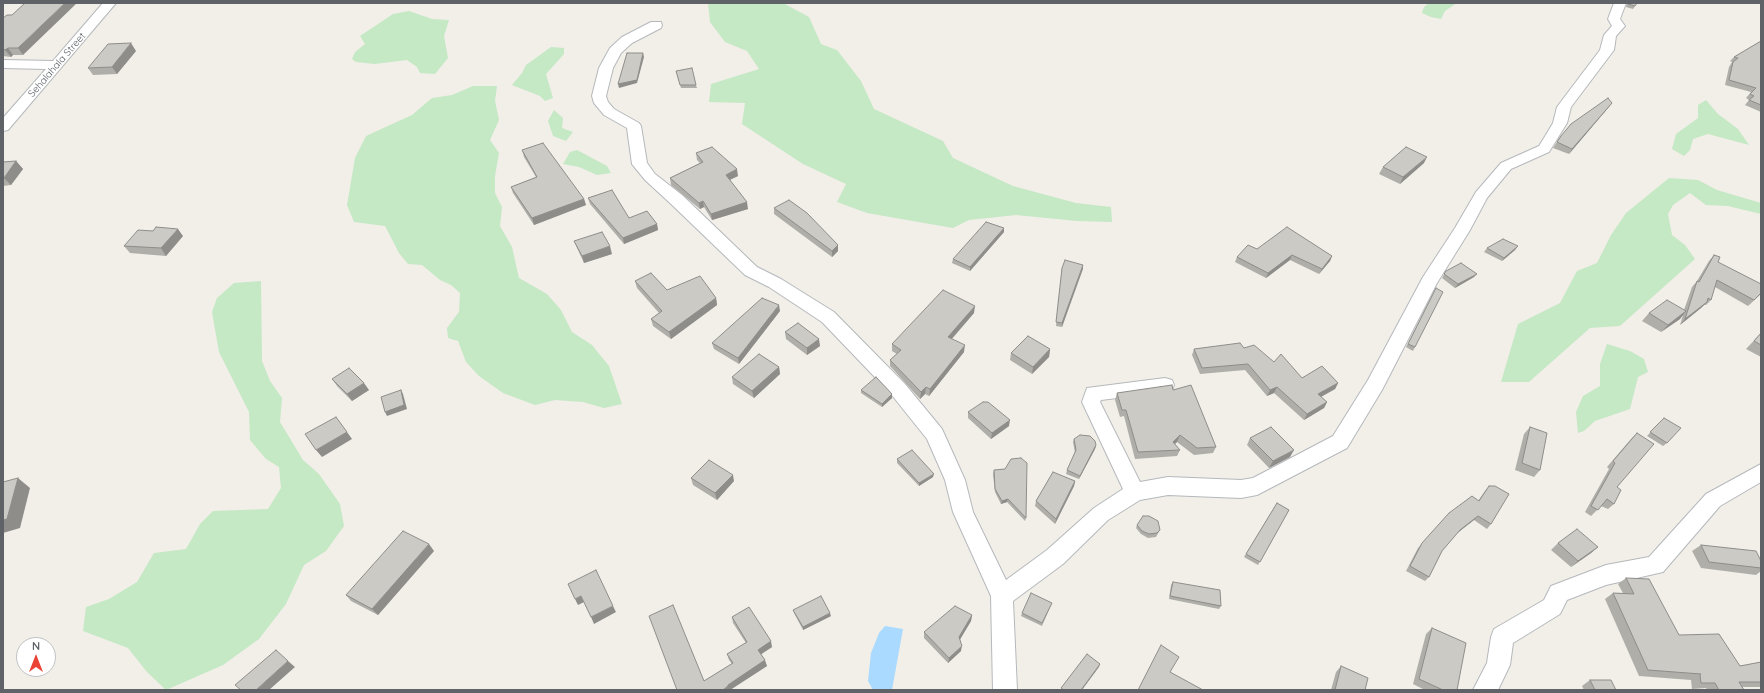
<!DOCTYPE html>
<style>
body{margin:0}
#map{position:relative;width:1764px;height:693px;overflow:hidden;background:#f1efe8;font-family:Quicksand,sans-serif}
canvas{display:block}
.frame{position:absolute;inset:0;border:4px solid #5f6368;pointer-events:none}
.north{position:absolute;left:16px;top:637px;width:40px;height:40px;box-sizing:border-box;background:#fff;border:1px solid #bfc1c3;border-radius:50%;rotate:0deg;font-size:11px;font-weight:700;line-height:16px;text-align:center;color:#5f6368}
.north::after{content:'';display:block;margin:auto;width:14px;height:18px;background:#ea4335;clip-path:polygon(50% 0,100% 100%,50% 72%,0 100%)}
</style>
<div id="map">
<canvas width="1764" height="693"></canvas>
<div class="frame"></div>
<div class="north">N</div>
</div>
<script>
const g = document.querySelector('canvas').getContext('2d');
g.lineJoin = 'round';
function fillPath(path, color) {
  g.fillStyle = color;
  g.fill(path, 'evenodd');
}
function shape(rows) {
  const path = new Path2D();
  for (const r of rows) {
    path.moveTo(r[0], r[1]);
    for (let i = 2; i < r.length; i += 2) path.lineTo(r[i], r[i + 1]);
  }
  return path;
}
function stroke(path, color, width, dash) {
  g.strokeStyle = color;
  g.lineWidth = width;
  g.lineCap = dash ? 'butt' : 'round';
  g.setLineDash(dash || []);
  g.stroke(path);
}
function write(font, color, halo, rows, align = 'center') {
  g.font = font + ' Quicksand,sans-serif';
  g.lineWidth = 3;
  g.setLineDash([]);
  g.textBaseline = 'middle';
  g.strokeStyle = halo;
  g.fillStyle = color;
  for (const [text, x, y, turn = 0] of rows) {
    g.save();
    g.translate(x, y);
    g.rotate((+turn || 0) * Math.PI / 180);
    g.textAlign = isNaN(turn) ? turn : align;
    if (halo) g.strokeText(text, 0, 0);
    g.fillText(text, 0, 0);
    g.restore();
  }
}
const green = shape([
 [708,3,783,3,809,17,821,44,837,50,861,81,874,109,943,141,953,158,1013,186,1076,203,1111,207,1112,222,1077,221,1016,215,969,220,953,228,867,213,837,202,846,184,803,164,742,124,745,103,709,102,711,84,759,69,747,51,725,42,710,22],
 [1429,3,1457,3,1445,11,1441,19,1431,17,1422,13,1424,7],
 [409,11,432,19,449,20,444,36,448,58,435,74,420,73,417,67,407,60,375,64,356,62,352,59,355,52,365,44,360,36,393,14],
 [551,47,564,48,564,54,546,74,553,98,545,101,540,96,512,85,522,73,526,65],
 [473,86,497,86,495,101,499,120,490,140,499,153,495,176,495,193,502,207,500,226,512,247,519,278,547,294,561,310,572,332,592,345,609,366,622,404,604,408,583,402,555,400,535,405,503,393,479,376,466,362,458,341,448,338,447,328,459,312,460,293,451,285,440,280,422,265,408,264,399,253,385,226,354,222,347,205,355,158,366,136,412,115,432,98,452,95],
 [1706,100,1718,114,1738,129,1749,145,1708,134,1693,139,1690,150,1684,156,1672,149,1676,134,1698,118,1698,105],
 [554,110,563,118,562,128,573,132,566,141,553,136,548,121],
 [577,150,607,166,611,173,597,175,579,167,563,164,570,152],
 [1669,178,1698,180,1717,190,1761,203,1761,214,1728,206,1706,205,1690,193,1673,205,1668,214,1672,235,1685,245,1695,259,1620,326,1590,328,1529,382,1501,382,1518,324,1560,303,1577,271,1597,263,1611,235,1626,213],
 [261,281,262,361,270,381,282,398,280,422,303,460,319,474,340,504,344,526,326,551,304,565,286,604,259,639,223,665,166,690,147,672,128,648,83,631,86,607,109,599,137,582,154,553,186,549,200,524,213,511,268,509,281,488,279,467,266,459,250,440,249,412,219,352,212,312,217,298,234,283],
 [1607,344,1630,351,1644,359,1648,372,1638,377,1630,409,1595,421,1584,431,1578,433,1576,412,1583,396,1600,386,1600,364]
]);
const water = shape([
 [885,626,903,629,892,690,873,690,868,681,871,653,879,633]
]);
const minor = shape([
 [103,3,116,3,8,130,3,131,3,118,46,69,3,68,3,60,53,61,103,3],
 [1614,3,1626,3,1620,19,1625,26,1616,36,1614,50,1571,107,1567,123,1549,152,1511,169,1487,198,1470,230,1437,283,1382,390,1347,448,1257,495,1241,498,1168,495,1140,500,1108,520,1063,564,1013,601,1017,690,993,690,991,596,953,512,945,480,927,439,891,394,822,322,769,287,745,275,670,203,645,180,632,164,627,128,604,115,594,103,592,96,599,68,610,48,622,37,651,22,661,22,662,25,661,28,632,43,621,53,613,68,606,96,608,102,614,109,639,123,641,126,647,163,655,174,682,195,757,267,781,279,834,312,905,384,942,429,965,480,973,512,1006,580,1047,550,1094,508,1123,489,1082,402,1087,388,1165,378,1172,380,1174,385,1172,390,1165,392,1101,400,1100,402,1140,482,1168,477,1241,480,1253,478,1333,436,1368,380,1423,277,1455,228,1476,192,1501,163,1539,146,1544,138,1553,123,1557,107,1600,50,1604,35,1612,26,1608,19,1614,3],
 [1761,464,1761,482,1720,506,1663,572,1606,585,1567,600,1560,614,1513,643,1510,665,1498,690,1473,690,1487,663,1491,637,1494,629,1544,600,1551,586,1606,565,1649,557,1706,494,1761,464]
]);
const wall = shape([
 [1627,3,1637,3,1633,9,1626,7],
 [3,18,23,55,13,55,11,57,3,56],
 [1761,41,1761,112,1745,105,1749,100,1746,98,1751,92,1725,85,1729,67,1732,62,1730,61,1734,57],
 [136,51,117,74,93,75,88,68],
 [676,71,696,85,697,88,681,88],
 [1612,103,1608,108,1569,154,1553,148,1561,136],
 [522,150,584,199,586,205,534,225,513,193,511,187,536,177,524,157],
 [696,153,738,176,730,180,748,209,712,220,704,207,700,209,671,185,670,178,700,163,697,160],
 [16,161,23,169,11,185,3,186,3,162],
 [1424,163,1400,184,1379,174,1383,167],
 [588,198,629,218,657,224,658,230,624,244,590,204],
 [774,208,838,245,838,251,832,257,774,214],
 [153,231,183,236,166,256,130,253,124,246],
 [1004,232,970,271,952,263,953,259],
 [574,241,612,254,584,263,577,248],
 [1518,246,1515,250,1502,261,1484,252,1487,248],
 [1257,249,1332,256,1330,261,1319,274,1290,260,1266,278,1235,262,1237,257],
 [1714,255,1718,262,1761,294,1748,306,1715,287,1711,300,1706,305,1704,305,1701,308,1680,325,1683,315,1680,319,1661,332,1642,321,1649,313,1684,310,1692,287,1697,281,1709,261],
 [1083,265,1062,327,1056,326,1062,268],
 [1446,271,1474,277,1455,288,1442,278],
 [635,281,667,290,716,298,717,305,671,339,653,326,651,319,659,313,637,288],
 [1436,288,1415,347,1413,351,1406,347],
 [780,311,739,364,714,349,712,343],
 [974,313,952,339,964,352,929,396,925,394,920,399,890,366,890,360,897,354,892,351,892,344],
 [785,332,820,346,807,355,786,339],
 [1761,333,1761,357,1746,349],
 [1244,348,1274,362,1302,378,1338,383,1335,389,1321,397,1327,402,1324,408,1304,420,1274,393,1267,396,1245,370,1200,374,1192,355,1194,349],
 [1050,349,1049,357,1032,374,1010,360,1011,353],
 [779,367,780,374,754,398,733,384,732,377],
 [332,379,369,390,352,401,337,386],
 [861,390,892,398,882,407,861,393],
 [1173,390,1216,447,1213,453,1194,455,1177,442,1175,444,1180,450,1177,456,1135,459,1124,416,1120,417,1115,400,1117,393],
 [968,412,1009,426,991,439,968,418],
 [1664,418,1667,443,1663,446,1647,436],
 [1530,427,1540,470,1534,477,1515,470,1524,434],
 [1637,433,1617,487,1614,504,1608,509,1601,506,1591,516,1585,512,1609,469,1607,467,1631,439],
 [1250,438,1290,457,1269,468,1247,445],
 [1074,439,1096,445,1095,449,1079,479,1066,474,1067,470,1075,453,1073,442],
 [897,459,933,477,919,486,897,463],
 [1005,469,1026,518,1025,521,1007,502,1001,504,995,492,993,474,994,470],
 [691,478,734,481,717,500,693,485],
 [1075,481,1074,486,1055,524,1035,506,1036,501],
 [1489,486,1491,524,1487,529,1474,520,1456,534,1442,551,1429,577,1425,581,1406,571,1418,548,1449,513,1478,501,1485,491],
 [1277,503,1289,510,1258,565,1244,557],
 [1137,525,1160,530,1156,537,1148,538,1141,534,1136,528],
 [1558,543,1598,547,1591,553,1571,567,1551,550],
 [1701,545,1761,561,1761,571,1756,575,1701,568,1692,551],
 [434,551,378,615,351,601,346,595],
 [1626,578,1679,635,1740,666,1761,662,1761,687,1742,687,1744,690,1707,690,1706,688,1692,689,1691,680,1639,676,1605,599,1613,593,1623,593,1618,584],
 [1173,582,1221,606,1219,609,1169,599,1171,585],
 [1052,603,1042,626,1021,616,1022,613],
 [793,610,831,616,803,630,794,613],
 [972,615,971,621,960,639,961,651,948,663,924,638,924,632],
 [732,617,772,647,761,654,767,666,730,690,677,690,704,681,732,664,729,660,727,654,746,643,733,623],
 [1432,628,1457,690,1425,690,1413,684,1426,634],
 [1341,666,1365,690,1331,690,1336,672],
 [1590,680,1616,690,1584,690,1582,686]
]);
const shadedWall = shape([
 [65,3,77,3,23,55,18,48],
 [131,43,136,51,117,74,112,67],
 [8,48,13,55,11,57,5,50],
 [643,53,644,57,637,83,619,88,618,84],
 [1612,103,1608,108,1569,154,1572,149],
 [1427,157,1424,163,1400,184,1403,177],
 [16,161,23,169,11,185,4,178],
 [737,169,738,176,727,181,726,175],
 [584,199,586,205,534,225,532,218],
 [703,201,704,207,700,209,699,203],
 [747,202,748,209,712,220,711,214],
 [657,224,658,230,624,244,623,238],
 [1004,228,1004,232,970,271,970,267],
 [178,229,183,236,166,256,161,248],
 [838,245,838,251,832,257,832,251],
 [610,246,612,254,584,263,582,256],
 [1518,246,1515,250,1502,261,1504,258],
 [1292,255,1290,260,1266,278,1268,273],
 [1332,256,1330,261,1319,274,1322,269],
 [1083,265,1083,269,1062,327,1062,323],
 [1477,274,1474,277,1455,288,1458,284],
 [716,298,717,305,671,339,669,332],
 [1707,302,1701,308,1680,325,1685,319],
 [779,305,780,311,739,364,738,358],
 [975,306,974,313,947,344,948,337],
 [1686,311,1680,319,1661,332,1668,325],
 [819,339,820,346,807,355,807,348],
 [965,345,964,352,929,396,930,389],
 [1050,349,1049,357,1032,374,1033,367],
 [779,367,780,374,754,398,752,391],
 [364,383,369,390,352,401,347,394],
 [1338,383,1335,389,1315,400,1318,394],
 [926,387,925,394,920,399,921,392],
 [1277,387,1274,393,1267,396,1270,390],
 [401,390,403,394,407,409,387,416,385,412],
 [892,394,892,398,882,407,882,404],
 [1327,402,1324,408,1304,420,1307,414],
 [1010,420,1009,426,991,439,992,433],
 [347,432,352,439,322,457,316,450],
 [1180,435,1177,442,1170,448,1173,442],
 [1096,445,1095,449,1079,479,1080,476],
 [1294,450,1290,457,1269,468,1273,461],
 [934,474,933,477,919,486,919,483],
 [733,475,734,481,717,500,715,493],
 [18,478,30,488,20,528,3,533,3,520],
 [1075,481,1074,486,1055,524,1056,519],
 [1008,499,1007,502,1001,504,1002,501],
 [1478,516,1474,520,1456,534,1460,530],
 [429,544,434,551,378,615,372,609],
 [1598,547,1591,553,1571,567,1578,561],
 [581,596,584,602,578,605,575,599],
 [613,606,616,612,594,624,591,617],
 [830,613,831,616,803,630,803,627],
 [972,615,971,621,958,643,959,637],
 [771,641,772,647,760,655,758,650],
 [962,646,961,651,948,663,949,658],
 [765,660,767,666,730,690,723,690,728,685],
 [288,661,295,667,269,690,256,690],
 [1100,664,1099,667,1082,690,1081,690]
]);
const building = shape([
 [25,3,65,3,18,48,8,48,5,50,3,49,3,18,7,15,12,15,25,3],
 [1629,3,1637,3,1635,6,1628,4,1629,3],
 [1761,41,1761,105,1749,100,1754,96,1750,94,1756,88,1729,80,1733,62,1738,58,1734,57,1761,41],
 [131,43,112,67,88,68,108,44,131,43],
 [627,53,643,53,637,80,618,84,627,53],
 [692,68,696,85,680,85,676,71,692,68],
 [1608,98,1612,103,1572,149,1557,142,1561,136,1571,124,1608,98],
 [543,143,584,199,532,218,511,187,537,177,522,150,543,143],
 [712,147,737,169,726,175,747,202,711,214,703,201,699,203,670,178,703,162,696,153,712,147],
 [1406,147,1427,157,1403,177,1383,167,1406,147],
 [16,161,4,178,3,178,3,162,16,161],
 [612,190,629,218,647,211,657,224,623,238,588,198,612,190],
 [789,200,807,213,838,245,832,251,774,208,789,200],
 [986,222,1004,228,970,267,953,259,986,222],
 [156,227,178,229,161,248,124,246,138,230,153,231,156,227],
 [1287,227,1332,256,1322,269,1292,255,1268,273,1237,257,1248,245,1257,249,1287,227],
 [602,232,610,246,582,256,574,241,602,232],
 [1503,239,1518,246,1504,258,1487,248,1503,239],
 [1714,255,1720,257,1718,262,1761,284,1761,293,1754,300,1717,280,1711,300,1708,298,1707,302,1685,319,1697,281,1699,282,1714,255],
 [1065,260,1083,265,1062,323,1056,322,1062,268,1065,260],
 [1461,263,1477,274,1458,284,1444,274,1446,271,1461,263],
 [651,273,667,290,700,276,716,298,669,332,651,319,662,311,635,281,651,273],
 [1436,288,1443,292,1415,347,1408,344,1436,288],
 [943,290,975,306,948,337,965,345,930,389,926,387,921,392,890,360,901,350,892,344,943,290],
 [762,298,779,305,738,358,712,343,762,298],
 [1667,300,1686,311,1668,325,1649,313,1667,300],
 [798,323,819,339,807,348,785,332,798,323],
 [1761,333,1761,345,1754,341,1761,333],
 [1028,336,1050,349,1033,367,1011,353,1028,336],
 [1240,343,1244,348,1254,345,1274,362,1281,354,1302,378,1322,366,1338,383,1318,394,1327,402,1307,414,1277,387,1270,390,1248,364,1202,368,1194,349,1240,343],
 [759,354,779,367,752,391,732,377,759,354],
 [349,368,364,383,347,394,332,379,349,368],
 [876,377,892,394,882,404,861,390,876,377],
 [1172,385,1173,390,1191,385,1216,447,1197,448,1180,435,1173,442,1180,450,1138,452,1126,410,1122,410,1117,393,1172,385],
 [401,390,404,405,385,412,381,397,401,390],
 [983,402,988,402,1010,420,992,433,968,412,983,402],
 [336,417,347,432,316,450,305,434,336,417],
 [1664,418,1681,428,1667,443,1650,432,1664,418],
 [1271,427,1294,450,1273,461,1250,438,1271,427],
 [1530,427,1547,433,1540,470,1522,463,1530,427],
 [1637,433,1654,444,1617,487,1621,490,1614,504,1607,499,1598,510,1591,506,1615,463,1613,461,1637,433],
 [1080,435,1090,436,1095,441,1096,445,1080,476,1067,470,1076,450,1074,439,1080,435],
 [912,450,934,474,919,483,897,459,912,450],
 [1021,458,1027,463,1026,518,1008,499,1002,501,995,489,994,470,1005,469,1011,459,1021,458],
 [709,460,733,475,715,493,691,478,709,460],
 [1053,472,1075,481,1056,519,1036,501,1053,472],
 [18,478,7,519,3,520,3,482,18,478],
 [1489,486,1495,486,1509,494,1491,524,1478,516,1460,530,1442,551,1429,577,1410,566,1422,543,1449,513,1472,496,1479,501,1489,486],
 [1277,503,1289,510,1260,562,1246,554,1277,503],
 [1143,516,1149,516,1158,521,1160,530,1157,533,1149,534,1142,531,1137,525,1143,516],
 [1577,529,1598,547,1578,561,1558,543,1577,529],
 [403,531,429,544,372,609,346,595,403,531],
 [1701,545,1756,551,1761,561,1761,568,1709,562,1701,545],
 [596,570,613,606,591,617,581,596,575,599,568,584,596,570],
 [1626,578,1649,579,1679,635,1719,634,1740,666,1761,662,1761,682,1739,682,1744,690,1719,690,1715,683,1701,683,1700,675,1701,674,1648,670,1613,593,1634,594,1626,578],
 [1173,582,1220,590,1221,606,1170,596,1173,582],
 [1031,593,1052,603,1042,623,1022,613,1031,593],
 [821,596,830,613,803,627,793,610,821,596],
 [673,605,704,681,733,663,727,654,747,642,732,617,749,607,771,641,758,650,765,660,728,685,728,686,723,690,677,690,649,616,673,605],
 [955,606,972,615,959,637,962,646,949,658,924,632,955,606],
 [1432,628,1466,643,1457,690,1443,690,1419,679,1432,628],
 [1161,645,1179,657,1170,672,1203,690,1138,690,1161,645],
 [276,650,288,661,256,690,241,690,235,685,276,650],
 [1087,654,1100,664,1081,690,1064,690,1061,688,1087,654],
 [1341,666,1368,678,1365,690,1335,690,1341,666],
 [1590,680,1611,680,1616,690,1595,690,1590,680]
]);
const farStreetnames = [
 ["Sehalahala Street",57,65,-49]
];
fillPath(green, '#c5e8c5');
fillPath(water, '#aadaff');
stroke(minor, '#b5b8bc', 2);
fillPath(minor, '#fff');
fillPath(wall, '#afaea9');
fillPath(shadedWall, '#8f8d8a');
fillPath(building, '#cccac5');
stroke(building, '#8f8d8a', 1);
write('10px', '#5f6368', '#fff', farStreetnames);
</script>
